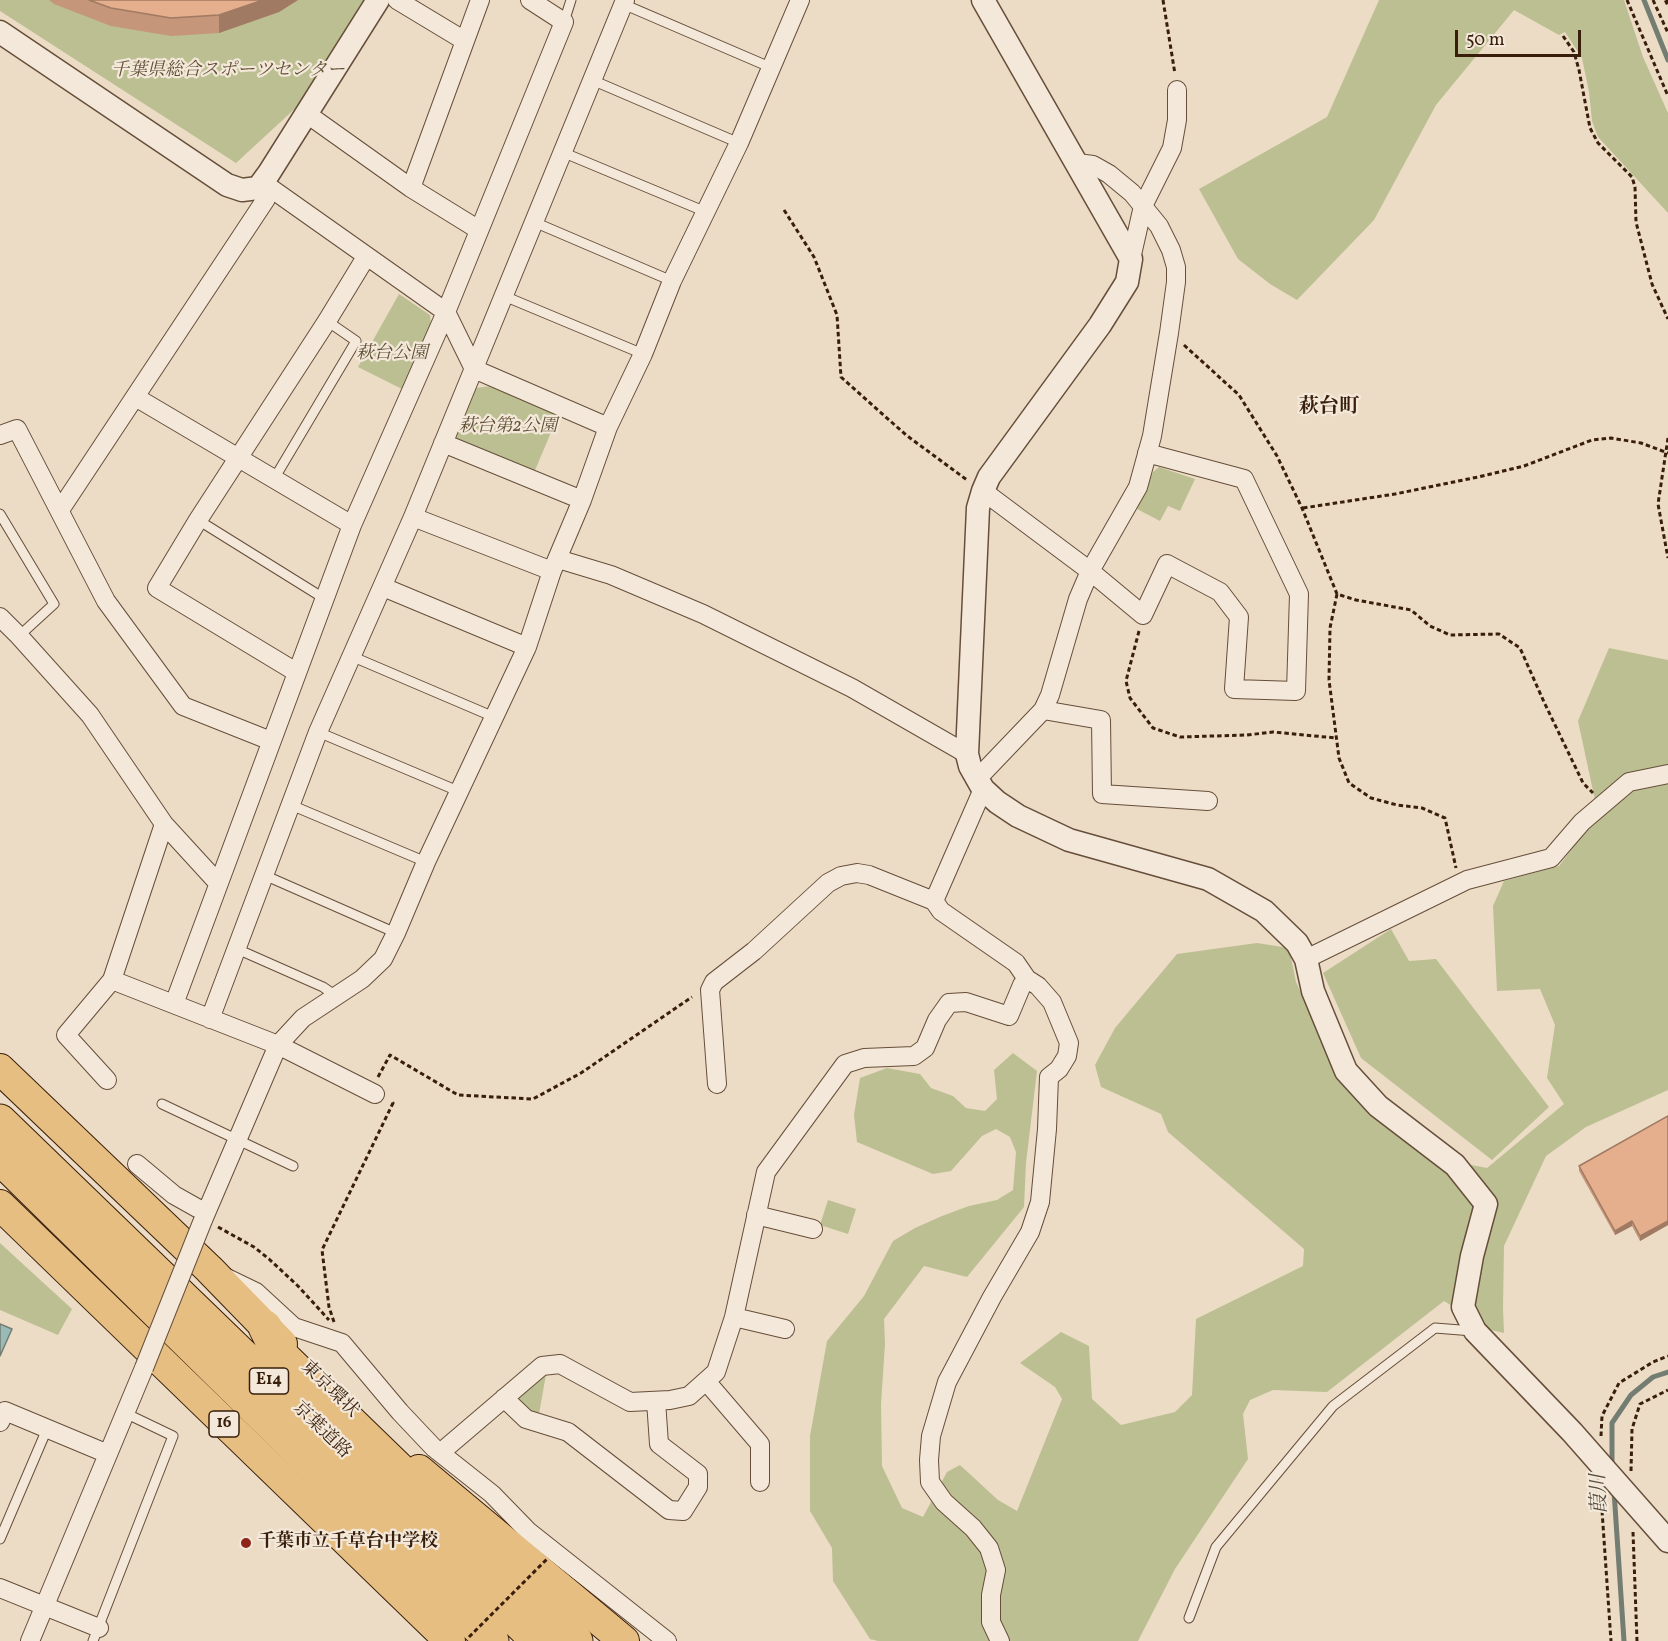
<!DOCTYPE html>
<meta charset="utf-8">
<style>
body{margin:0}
#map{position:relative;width:1668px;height:1641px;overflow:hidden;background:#ecdcc5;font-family:Vollkorn,serif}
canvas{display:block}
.scale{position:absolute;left:1455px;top:30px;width:126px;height:27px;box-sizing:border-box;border:3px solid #391f0b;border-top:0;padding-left:8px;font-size:18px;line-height:21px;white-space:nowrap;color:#391f0b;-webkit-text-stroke:4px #f3e8d9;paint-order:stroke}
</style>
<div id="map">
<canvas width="1668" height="1641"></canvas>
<div class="scale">50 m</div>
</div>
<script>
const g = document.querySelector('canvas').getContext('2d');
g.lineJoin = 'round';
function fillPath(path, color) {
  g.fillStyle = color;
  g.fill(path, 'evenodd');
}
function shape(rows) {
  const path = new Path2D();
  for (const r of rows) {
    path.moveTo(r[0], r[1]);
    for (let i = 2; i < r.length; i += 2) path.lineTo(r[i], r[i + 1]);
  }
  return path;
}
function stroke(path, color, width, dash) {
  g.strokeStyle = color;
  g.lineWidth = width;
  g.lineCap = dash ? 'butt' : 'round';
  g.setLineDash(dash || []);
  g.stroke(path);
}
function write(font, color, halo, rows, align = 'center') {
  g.font = font + ' Vollkorn,"Noto Serif JP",serif';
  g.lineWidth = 4.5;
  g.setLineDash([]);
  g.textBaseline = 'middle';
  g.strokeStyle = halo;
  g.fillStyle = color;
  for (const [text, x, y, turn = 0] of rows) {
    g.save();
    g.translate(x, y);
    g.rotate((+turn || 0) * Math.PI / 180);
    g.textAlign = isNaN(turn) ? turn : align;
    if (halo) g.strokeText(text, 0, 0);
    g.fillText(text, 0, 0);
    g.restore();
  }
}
const green = shape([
 [0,0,367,0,300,104,236,163,0,11],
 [1379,0,1624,0,1643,57,1668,113,1668,213,1598,137,1592,121,1589,92,1582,58,1565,32,1559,35,1514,10,1436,105,1374,220,1297,300,1270,284,1238,259,1199,189,1327,117],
 [399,294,430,315,431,325,404,390,358,367],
 [491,386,560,411,533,475,454,443,476,388],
 [1159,467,1195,479,1180,511,1168,506,1160,521,1137,509,1153,472],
 [1609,648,1668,660,1668,1090,1586,1127,1546,1156,1504,1246,1503,1308,1504,1333,1491,1330,1444,1301,1327,1392,1273,1390,1250,1400,1243,1414,1248,1459,1175,1569,1138,1641,878,1641,870,1639,833,1581,832,1548,810,1511,810,1436,827,1341,864,1296,893,1241,915,1228,942,1216,969,1206,997,1200,1013,1190,1016,1152,1010,1137,996,1129,982,1136,951,1171,933,1174,857,1142,854,1115,860,1078,887,1068,920,1074,931,1088,953,1096,966,1108,985,1111,997,1099,994,1070,1013,1053,1037,1071,1026,1163,1024,1207,967,1277,924,1266,884,1319,885,1344,881,1404,882,1466,902,1508,923,1517,947,1472,960,1465,998,1500,1017,1511,1062,1399,1055,1387,1020,1363,1061,1332,1089,1346,1092,1399,1121,1425,1175,1412,1192,1395,1196,1319,1303,1266,1304,1249,1168,1132,1161,1114,1101,1087,1095,1065,1115,1028,1177,954,1257,943,1289,948,1296,982,1327,1052,1425,1156,1487,1168,1564,1104,1547,1078,1555,1025,1540,989,1497,991,1493,906,1504,881,1559,866,1598,814,1578,721],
 [1391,929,1409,961,1436,959,1549,1107,1492,1160,1361,1058,1323,973],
 [828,1200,856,1209,848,1234,820,1225],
 [0,1243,72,1309,58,1335,0,1310],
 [547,1369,539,1414,523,1408,513,1393]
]);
const water = shape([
 [0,1324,12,1329,0,1356,0,1324]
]);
const stream = shape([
 [1644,0,1668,60],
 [1612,1466,1612,1423,1631,1395,1653,1377,1668,1372],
 [1614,1491,1624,1641]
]);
const path = shape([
 [1163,0,1175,74],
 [1627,0,1668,96],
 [1653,0,1668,33],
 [1563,36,1574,52,1579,70,1590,128,1598,143,1632,177,1635,187,1636,222,1652,284,1668,319],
 [784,210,814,257,837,315,841,377,906,435,967,480],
 [1184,345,1239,395,1277,456,1302,508,1337,594,1356,600,1411,610,1430,626,1450,635,1499,634,1520,648,1544,702,1583,783,1593,793],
 [1668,438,1658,504,1668,558],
 [1303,508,1395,494,1478,477,1524,466,1592,440,1611,438,1641,443,1668,453],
 [1337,594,1330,628,1329,680,1339,758,1349,783,1371,798,1397,805,1422,808,1445,818,1456,868],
 [1139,631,1126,681,1130,698,1153,728,1180,737,1247,735,1273,732,1336,738],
 [378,1077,390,1055,458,1095,533,1099,581,1073,692,997],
 [218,1227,254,1247,269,1259,298,1286,329,1320],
 [334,1322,329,1307,322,1250,393,1103,390,1102],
 [1601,1436,1602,1416,1619,1383,1653,1362,1668,1356],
 [1631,1471,1632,1429,1640,1404,1668,1390],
 [1601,1496,1611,1641],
 [1633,1532,1637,1641]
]);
const service = shape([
 [623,4,772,68],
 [564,22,571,0],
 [592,80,739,143],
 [562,152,706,212],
 [534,222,672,281],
 [504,296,643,354],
 [274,479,356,341,327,321],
 [0,514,54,604,19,636],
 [198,520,325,599],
 [351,656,494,717],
 [318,732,458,791],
 [291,805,426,862],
 [264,875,396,933],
 [237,949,323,987,336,996],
 [162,1104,293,1166],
 [0,1539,47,1429],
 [1189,1618,1216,1547,1333,1406,1435,1328,1473,1331],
 [93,1641,173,1436,125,1413]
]);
const minor = shape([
 [397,0,465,41],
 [307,114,411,188,479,230],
 [411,188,480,0],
 [1131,259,1143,206,1172,148,1177,120,1177,90],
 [137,398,352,525],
 [0,435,17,429,106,601,183,706,271,741],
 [443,443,582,500],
 [983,491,1090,571,1143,615,1167,564,1220,592,1239,617,1234,689,1296,691,1299,594,1244,479,1147,453],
 [60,510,266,199,262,182,446,312,474,369,608,427],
 [413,517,552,571],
 [558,559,611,575,703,614,852,688,967,754],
 [383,587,527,647],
 [0,617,19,636,90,715,164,824,218,883],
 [296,672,157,588,198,520,327,321,366,257],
 [1043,710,1101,720,1102,794,1208,801],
 [977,779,1043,710,1050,695,1078,599,1090,571,1138,487,1152,436,1169,333,1176,282,1176,267,1171,250,1159,226,1132,193,1109,174,1093,165,1077,163],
 [1306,959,1467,880,1551,858,1582,822,1629,782,1668,774],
 [112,980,278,1045,375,1094],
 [174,1004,352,525,446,312,564,22,530,0],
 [210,1019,318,732,413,517,625,0],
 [107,1080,66,1035,112,980,164,824],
 [717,1084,710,990,714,982,754,951,828,883,841,876,857,873,869,875,934,901],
 [137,1164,174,1195,206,1213],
 [756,1215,813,1229],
 [203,1220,278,1045,303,1018,362,979,383,959,396,933,426,862,527,647,552,571,582,500,608,427,643,354,672,281,739,143,800,0],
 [227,1278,256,1292,294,1327,342,1343,400,1412,434,1448,492,1494,528,1531,667,1641],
 [734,1317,785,1329],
 [706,1381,760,1444,760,1482],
 [504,1398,526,1419,568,1432,669,1510,683,1511,698,1487,698,1474,659,1444,656,1401],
 [0,1422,5,1411,108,1454],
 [440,1453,542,1366,560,1364,630,1402,670,1400,689,1396,716,1372,734,1317,766,1172,845,1064,864,1058,914,1056,925,1048,937,1020,949,1003,966,1002,1009,1016,1022,985,1027,979,1016,963,941,911,934,901,983,789],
 [0,1588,99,1628],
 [30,1641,144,1368],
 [1000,1641,991,1622,991,1595,996,1570,989,1548,973,1528,944,1502,930,1482,929,1460,931,1436,947,1382,992,1297,1030,1232,1040,1202,1047,1129,1049,1077,1059,1069,1067,1056,1069,1043,1052,1002,1038,986,1027,979]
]);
const tertiary = shape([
 [983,0,1131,259,1127,282,1100,325,989,477,983,491,978,508,967,754,970,766,983,789,997,802,1018,816,1069,840,1208,879,1264,911,1297,943,1306,959,1313,991,1346,1071,1378,1106,1455,1165,1486,1204,1472,1256,1463,1307,1475,1331,1572,1432,1668,1541],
 [0,32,227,185,242,190,258,188,269,173,378,0]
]);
const trunk = shape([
 [0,1069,209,1269,282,1344],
 [0,1205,450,1641],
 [419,1470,624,1641]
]);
const motorway = shape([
 [0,1121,538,1641],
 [0,1158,492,1641],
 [265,1327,277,1351,576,1641]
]);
const rail = shape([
 [1666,0,1668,4]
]);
const pathBridge = shape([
 [469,1637,548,1558]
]);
const minorBridge = shape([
 [144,1368,203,1220]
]);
const wall = shape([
 [49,0,298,0,279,12,219,33,171,36,111,26,54,4],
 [1668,1116,1668,1225,1640,1241,1632,1226,1615,1235,1579,1171,1579,1166]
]);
const shadedWall = shape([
 [263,0,298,0,279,12,219,33,219,15],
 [1632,1221,1632,1226,1615,1235,1615,1231],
 [1668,1221,1668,1225,1640,1241,1640,1236]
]);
const building = shape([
 [89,0,263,0,219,15,171,18,111,8,89,0],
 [1668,1116,1668,1221,1640,1236,1632,1221,1615,1231,1579,1166,1668,1116]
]);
const markers = [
 [246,1543,6,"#8f2418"]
];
const shields = [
 [269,1381,39],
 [224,1424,30]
];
const shieldNames = [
 ["E14",269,1381],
 ["16",224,1424]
];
const parkNames = [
 ["千葉県総合スポーツセンター",228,72],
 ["萩台公園",392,355],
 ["萩台第2公園",508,428]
];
const streetNames = [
 ["東京環状",329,1390,44],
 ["京葉道路",321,1431,44]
];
const poiNames = [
 ["千葉市立千草台中学校",258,1543]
];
const neighbourhoodNames = [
 ["萩台町",1329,408]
];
const waterNames = [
 ["葭川",1601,1494,-93]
];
fillPath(green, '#bbbf92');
fillPath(water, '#99bbb7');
stroke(water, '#737d72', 1.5);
stroke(stream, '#737d72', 5);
stroke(service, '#664e3a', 11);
stroke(minor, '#664e3a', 20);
stroke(tertiary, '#664e3a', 25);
stroke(trunk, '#391f0b', 32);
stroke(motorway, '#391f0b', 35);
stroke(path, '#391f0b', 3, [4.5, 3]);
stroke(service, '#f3e8d9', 9);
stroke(minor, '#f3e8d9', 18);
stroke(tertiary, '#f3e8d9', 22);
stroke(trunk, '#e6be82', 30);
stroke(motorway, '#e6be82', 33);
stroke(rail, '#391f0b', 4.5, [10, 10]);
stroke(minorBridge, '#664e3a', 20, []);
stroke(pathBridge, '#391f0b', 3, [4.5, 3]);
stroke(minorBridge, '#f3e8d9', 18);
fillPath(wall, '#c59679');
fillPath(shadedWall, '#a07a63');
fillPath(building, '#e5af8d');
stroke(building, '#a07a63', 1.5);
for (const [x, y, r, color] of markers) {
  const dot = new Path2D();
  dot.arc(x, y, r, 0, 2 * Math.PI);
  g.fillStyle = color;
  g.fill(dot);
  stroke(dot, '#f3e8d9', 2);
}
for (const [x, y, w] of shields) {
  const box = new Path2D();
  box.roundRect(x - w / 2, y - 13, w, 26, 4.5);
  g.fillStyle = '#f3e8d9';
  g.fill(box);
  stroke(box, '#391f0b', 1.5);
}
write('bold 16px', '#391f0b', null, shieldNames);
write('italic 18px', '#604f34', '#f3e8d9', parkNames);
write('18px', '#391f0b', '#f3e8d9', streetNames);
write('bold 18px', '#391f0b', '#f3e8d9', poiNames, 'left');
write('bold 20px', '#391f0b', '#f3e8d9', neighbourhoodNames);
write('italic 20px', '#564e3f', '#f3e8d9', waterNames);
</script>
